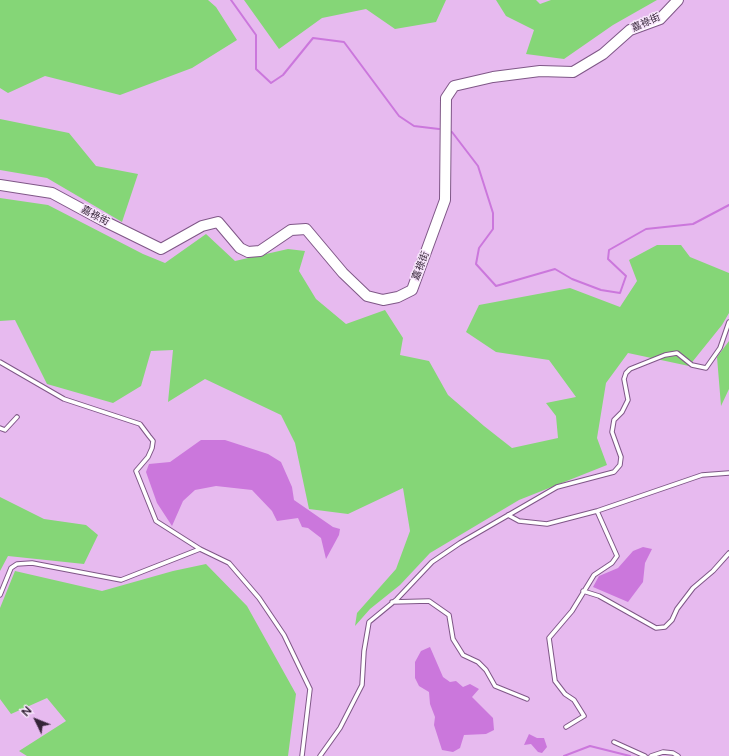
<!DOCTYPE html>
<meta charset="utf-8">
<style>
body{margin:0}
#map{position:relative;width:729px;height:756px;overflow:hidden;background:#e7baef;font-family:"Varela Round",sans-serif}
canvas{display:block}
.north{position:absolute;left:16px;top:700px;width:40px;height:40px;-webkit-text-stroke:3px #f8e6fc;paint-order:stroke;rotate:313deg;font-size:11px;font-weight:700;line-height:16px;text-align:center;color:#352438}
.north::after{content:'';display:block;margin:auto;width:14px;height:18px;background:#352438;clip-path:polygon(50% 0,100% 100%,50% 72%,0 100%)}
</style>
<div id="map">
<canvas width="729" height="756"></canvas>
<div class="north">N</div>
</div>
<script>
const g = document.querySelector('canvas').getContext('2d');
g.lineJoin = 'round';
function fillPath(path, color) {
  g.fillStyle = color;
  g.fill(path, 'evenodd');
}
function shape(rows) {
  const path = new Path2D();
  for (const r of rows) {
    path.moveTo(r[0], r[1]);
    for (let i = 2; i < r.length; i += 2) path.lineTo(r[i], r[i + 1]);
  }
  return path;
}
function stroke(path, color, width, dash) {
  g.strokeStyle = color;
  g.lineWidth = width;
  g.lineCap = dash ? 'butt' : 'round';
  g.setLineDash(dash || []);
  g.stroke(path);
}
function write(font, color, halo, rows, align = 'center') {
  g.font = font + ' "Varela Round","Noto Sans TC",sans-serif';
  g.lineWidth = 3;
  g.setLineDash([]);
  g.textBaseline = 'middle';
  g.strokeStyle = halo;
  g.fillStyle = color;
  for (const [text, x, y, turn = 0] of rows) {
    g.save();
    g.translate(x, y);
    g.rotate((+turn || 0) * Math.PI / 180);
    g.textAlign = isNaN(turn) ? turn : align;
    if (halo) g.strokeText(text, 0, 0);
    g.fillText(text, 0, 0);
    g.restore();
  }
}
const green = shape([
 [0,0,208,0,216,7,237,40,192,68,120,95,45,76,8,93,0,88],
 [244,0,446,0,436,22,395,29,366,9,322,18,279,49],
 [496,0,536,0,540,4,551,0,657,0,613,25,564,59,526,54,534,30,506,16],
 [0,119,69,133,96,166,138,174,122,222,47,178,0,170],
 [0,198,48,205,143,254,165,263,206,234,235,261,288,249,305,251,299,271,316,299,346,324,385,310,403,338,400,355,429,361,448,395,484,426,512,448,558,438,556,416,546,403,576,397,549,360,496,352,466,332,479,305,570,288,620,307,637,281,629,260,657,245,681,245,690,257,729,273,729,313,722,325,689,366,628,353,606,383,597,438,607,465,519,500,430,553,400,585,370,609,355,626,357,613,396,569,410,531,403,488,348,514,309,509,295,443,281,415,205,379,168,402,173,350,151,351,141,386,113,403,47,384,15,320,0,321],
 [729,341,729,389,721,406,717,357],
 [0,497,44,519,86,525,98,535,84,564,8,556,0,571],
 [206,564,247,606,296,694,288,756,27,756,19,751,66,721,47,698,11,714,0,699,0,608,15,571,102,591,173,571]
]);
const water = shape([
 [201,440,225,440,268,454,281,462,292,487,294,500,333,527,340,529,339,535,326,559,321,538,308,528,302,527,298,518,277,521,272,511,252,490,216,486,195,490,183,501,172,526,157,503,146,472,149,464,170,462],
 [643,547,652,549,645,563,643,582,628,602,593,587,599,576,618,568,633,551],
 [430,647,443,677,450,682,456,681,463,687,470,684,479,689,472,697,493,718,494,730,486,734,464,735,460,748,453,752,442,750,434,725,435,717,430,704,429,692,419,686,415,678,415,662,421,651],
 [529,734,537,738,544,738,547,747,542,753,538,752,531,744,524,745]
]);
const stream = shape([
 [231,0,256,35,256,69,271,83,283,75,313,38,344,42,399,116,414,126,439,129],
 [452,132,478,166,493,213,493,229,479,248,476,264,496,286,555,269,572,279,601,290,620,293,626,276,608,259,609,250,646,229,693,224,729,205],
 [564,756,590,746,630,756]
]);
const lane = shape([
 [0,362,64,399,140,424,149,436,153,441,152,448,148,457,136,471,156,521,200,549,229,563,259,598,284,635,310,689,302,756],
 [0,428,5,430,17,417],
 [508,515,519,521,547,524,597,511,702,475,729,473],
 [583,591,599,596,656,628,665,627,672,620,677,609,693,588,713,571,729,553],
 [0,595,11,568,17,564,32,563,121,580,200,549],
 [392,602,429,601,449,615,453,639,463,655,478,662,486,670,495,686,527,699],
 [566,727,584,716,574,700,565,694,555,681,549,638,572,611,594,575,612,563,617,556,597,511],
 [614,742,645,756],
 [320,756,340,728,362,685,364,651,369,622,397,599,432,562,460,543,557,487,614,472,620,465,621,457,612,432,614,420,622,412,628,400,624,379,626,373,630,369,665,355,677,353,692,365,706,368,720,348,729,322],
 [651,756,663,752,673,753,678,756]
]);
const secondary = shape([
 [0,185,52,193,102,220,161,249,202,226,218,222,240,248,248,252,260,251,291,230,306,229,343,273,367,296,383,300,398,297,412,290,445,200,446,98,454,86,493,77,540,71,573,72,603,54,630,30,660,19,678,0]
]);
const streetNames = [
 ["嘉祿街",646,23,-24],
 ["嘉祿街",95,216,28],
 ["嘉祿街",421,266,-69]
];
fillPath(green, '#85d677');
fillPath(water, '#cb77dc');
stroke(stream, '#cb77dc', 2);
stroke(lane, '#7f5787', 5.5);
stroke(secondary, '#7f5787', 12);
stroke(lane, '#fff', 3.5);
stroke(secondary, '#fff', 10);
write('10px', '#352438', '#f8e6fc', streetNames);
</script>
